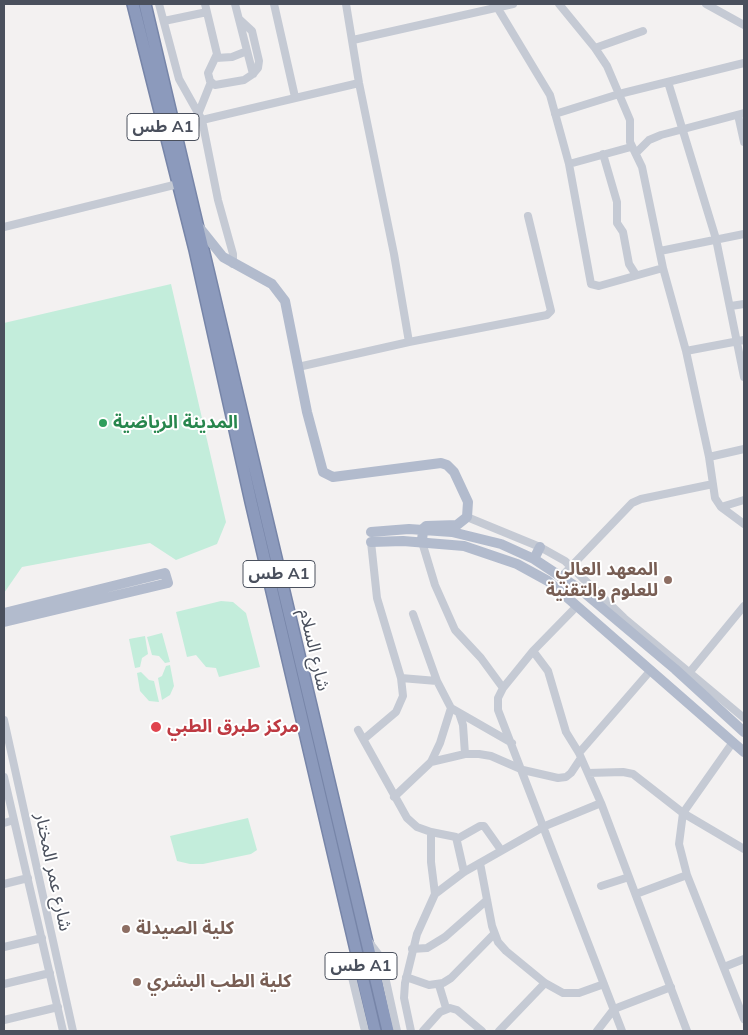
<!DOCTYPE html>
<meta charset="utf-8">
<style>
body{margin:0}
#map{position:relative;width:748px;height:1035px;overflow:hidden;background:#f3f1f1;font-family:Mulish,sans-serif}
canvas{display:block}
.frame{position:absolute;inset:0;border:5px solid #4a505d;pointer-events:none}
</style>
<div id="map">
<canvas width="748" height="1035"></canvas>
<div class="frame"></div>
</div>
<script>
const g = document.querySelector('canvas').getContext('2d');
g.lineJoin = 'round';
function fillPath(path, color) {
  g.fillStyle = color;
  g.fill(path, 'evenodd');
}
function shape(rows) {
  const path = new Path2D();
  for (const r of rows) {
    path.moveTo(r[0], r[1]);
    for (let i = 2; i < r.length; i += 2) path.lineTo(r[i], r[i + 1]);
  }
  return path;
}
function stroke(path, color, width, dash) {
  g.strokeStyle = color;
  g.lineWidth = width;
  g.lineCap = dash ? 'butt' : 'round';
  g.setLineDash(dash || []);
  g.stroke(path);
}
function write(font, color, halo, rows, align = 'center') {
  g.font = font + ' Mulish,"Noto Sans Arabic",sans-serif';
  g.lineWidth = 4;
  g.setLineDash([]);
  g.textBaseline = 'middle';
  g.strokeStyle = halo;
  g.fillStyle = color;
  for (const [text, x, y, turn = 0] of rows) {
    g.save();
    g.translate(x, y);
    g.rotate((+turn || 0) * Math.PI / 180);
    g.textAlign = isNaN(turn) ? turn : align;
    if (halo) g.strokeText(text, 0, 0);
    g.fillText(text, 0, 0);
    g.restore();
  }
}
const green = shape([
 [171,284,226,522,217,544,176,560,150,543,22,567,4,593,4,323],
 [221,601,233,602,246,613,260,667,219,677,216,668,206,667,196,655,187,657,176,612],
 [162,633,170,662,165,663,159,656,152,655,147,637],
 [145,636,148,654,142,658,140,667,135,668,129,639],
 [170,665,174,686,170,695,162,700,158,678,162,676,166,666],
 [141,672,149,680,154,681,159,702,149,701,140,691,137,673],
 [248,818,257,850,251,854,203,864,190,864,177,861,170,836]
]);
const minor = shape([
 [159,4,179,79,202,120,218,200,233,254,233,264],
 [205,4,217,54,208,73,210,81,215,85,244,80,253,74,258,68,259,61,252,31,239,19],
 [235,4,253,74],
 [274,4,295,97],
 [346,4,359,83,394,254,409,342],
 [559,4,595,48,607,66,630,120,630,142,642,167,663,268,686,351,709,457,715,498,721,507,744,500],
 [706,4,744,25],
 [497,7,550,95,569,164,591,284,599,286,663,268],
 [164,21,207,12],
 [353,40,513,4],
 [595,48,643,31],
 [216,58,232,57,247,51],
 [668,82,716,239,744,377],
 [199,112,211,82],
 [555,114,619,94,744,63],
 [738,115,744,142],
 [202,120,359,83],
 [636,153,649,140,661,135,744,113],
 [603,154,617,202,617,223,623,232,629,264,636,275],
 [569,164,631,147],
 [4,227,178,184],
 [660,251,744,234],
 [731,306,744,304],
 [686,351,744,340],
 [298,367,409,342,547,315,551,311,528,216],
 [709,457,744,449],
 [721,507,744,524],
 [467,517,540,547,565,561,624,618,744,718],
 [422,542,435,585,455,630,481,658,503,688],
 [562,576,632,503,641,499,713,484],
 [577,606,533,651,503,688,498,698,498,710,622,1031],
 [413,614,437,681],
 [533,651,548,671,566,732,579,753,601,803,687,1031],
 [689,673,744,606],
 [401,678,437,681,451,708,512,743],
 [459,713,463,725,465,754],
 [4,720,73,1031],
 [358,730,407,818,417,827,431,832,456,837,464,872],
 [364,739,396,712,403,696,401,678,377,598,371,542],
 [733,742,683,813,679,844,687,875,744,1019],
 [579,753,651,670],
 [431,762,465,754,479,754,491,756,523,770,558,778,566,777,571,773,581,758],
 [588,773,623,772,633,774,683,813,744,849],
 [4,777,63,1031],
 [394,797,431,762,440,743,451,708],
 [4,823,14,820],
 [431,832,431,862,435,894],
 [457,839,480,826,484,826,501,850],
 [480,863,492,926,498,942,506,951,545,983,563,993,579,993,604,984],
 [4,884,28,878],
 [601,886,629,877],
 [636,894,687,875],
 [366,938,381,958,397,1031],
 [4,947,42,938],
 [412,949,427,948,445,937,487,900],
 [356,951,351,963,351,973,365,1031],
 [724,967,744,959],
 [406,977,429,985,443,983,451,978,494,934],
 [4,984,50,973],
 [439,985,446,1008],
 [4,1020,58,1007],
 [411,1031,404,998,405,983,417,934,435,894,464,872,545,826,601,803],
 [423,1031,440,1012,450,1008,457,1010,482,1031],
 [499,1031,545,983],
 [597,1031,614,1009,671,987]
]);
const major = shape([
 [199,227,223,257,272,284,285,301,307,412,323,472,333,477,441,463,447,465,454,472,468,502,467,517,457,525,426,526,423,529,422,542],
 [371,532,409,529,452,532,501,544,534,559,581,590,675,669,744,732],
 [371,542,403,541,464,546,517,564,548,581,562,593,744,752],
 [534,559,540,547],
 [4,613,165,573,168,583,4,622]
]);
const highway = shape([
 [133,4,195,250,251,502,375,1031],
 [145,4,388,1031]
]);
const markers = [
 [103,423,5,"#2e9e5b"],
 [668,580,5,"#8d6e63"],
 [156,727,6,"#e0444e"],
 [126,929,5,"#8d6e63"],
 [137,982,5,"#8d6e63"]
];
const shields = [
 [163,127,72],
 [279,574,72],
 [361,966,72]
];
const shieldNames = [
 ["طس A1",163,127],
 ["طس A1",279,574],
 ["طس A1",361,966]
];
const leisureNames = [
 ["المدينة الرياضية",113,423]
];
const educationNames = [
 ["المعهد العالي",658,570,"right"],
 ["للعلوم والتقنية",658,591,"right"],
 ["كلية الصيدلة",136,929],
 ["كلية الطب البشري",147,982]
];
const streetNames = [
 ["شارع السلام",314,650,77],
 ["شارع عمر المختار",53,872,78]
];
const healthNames = [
 ["مركز طبرق الطبي",167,727]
];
fillPath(green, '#c3eddb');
stroke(highway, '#7785a8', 14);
stroke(minor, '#c5cad4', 8);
stroke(major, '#b2bbcd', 10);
stroke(highway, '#8c9abc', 11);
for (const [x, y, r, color] of markers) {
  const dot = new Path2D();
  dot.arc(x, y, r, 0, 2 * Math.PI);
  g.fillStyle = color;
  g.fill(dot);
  stroke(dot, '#fff', 2);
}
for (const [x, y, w] of shields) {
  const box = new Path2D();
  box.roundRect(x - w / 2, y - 13.5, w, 27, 4);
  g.fillStyle = '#fff';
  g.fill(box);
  stroke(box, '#4a505d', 1);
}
write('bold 16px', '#4a505d', null, shieldNames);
write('bold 18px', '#27864d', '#fff', leisureNames, 'left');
write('bold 18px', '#785e54', '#fff', educationNames, 'left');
write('18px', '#4a505d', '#fff', streetNames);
write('bold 18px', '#be3a42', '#fff', healthNames, 'left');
</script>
